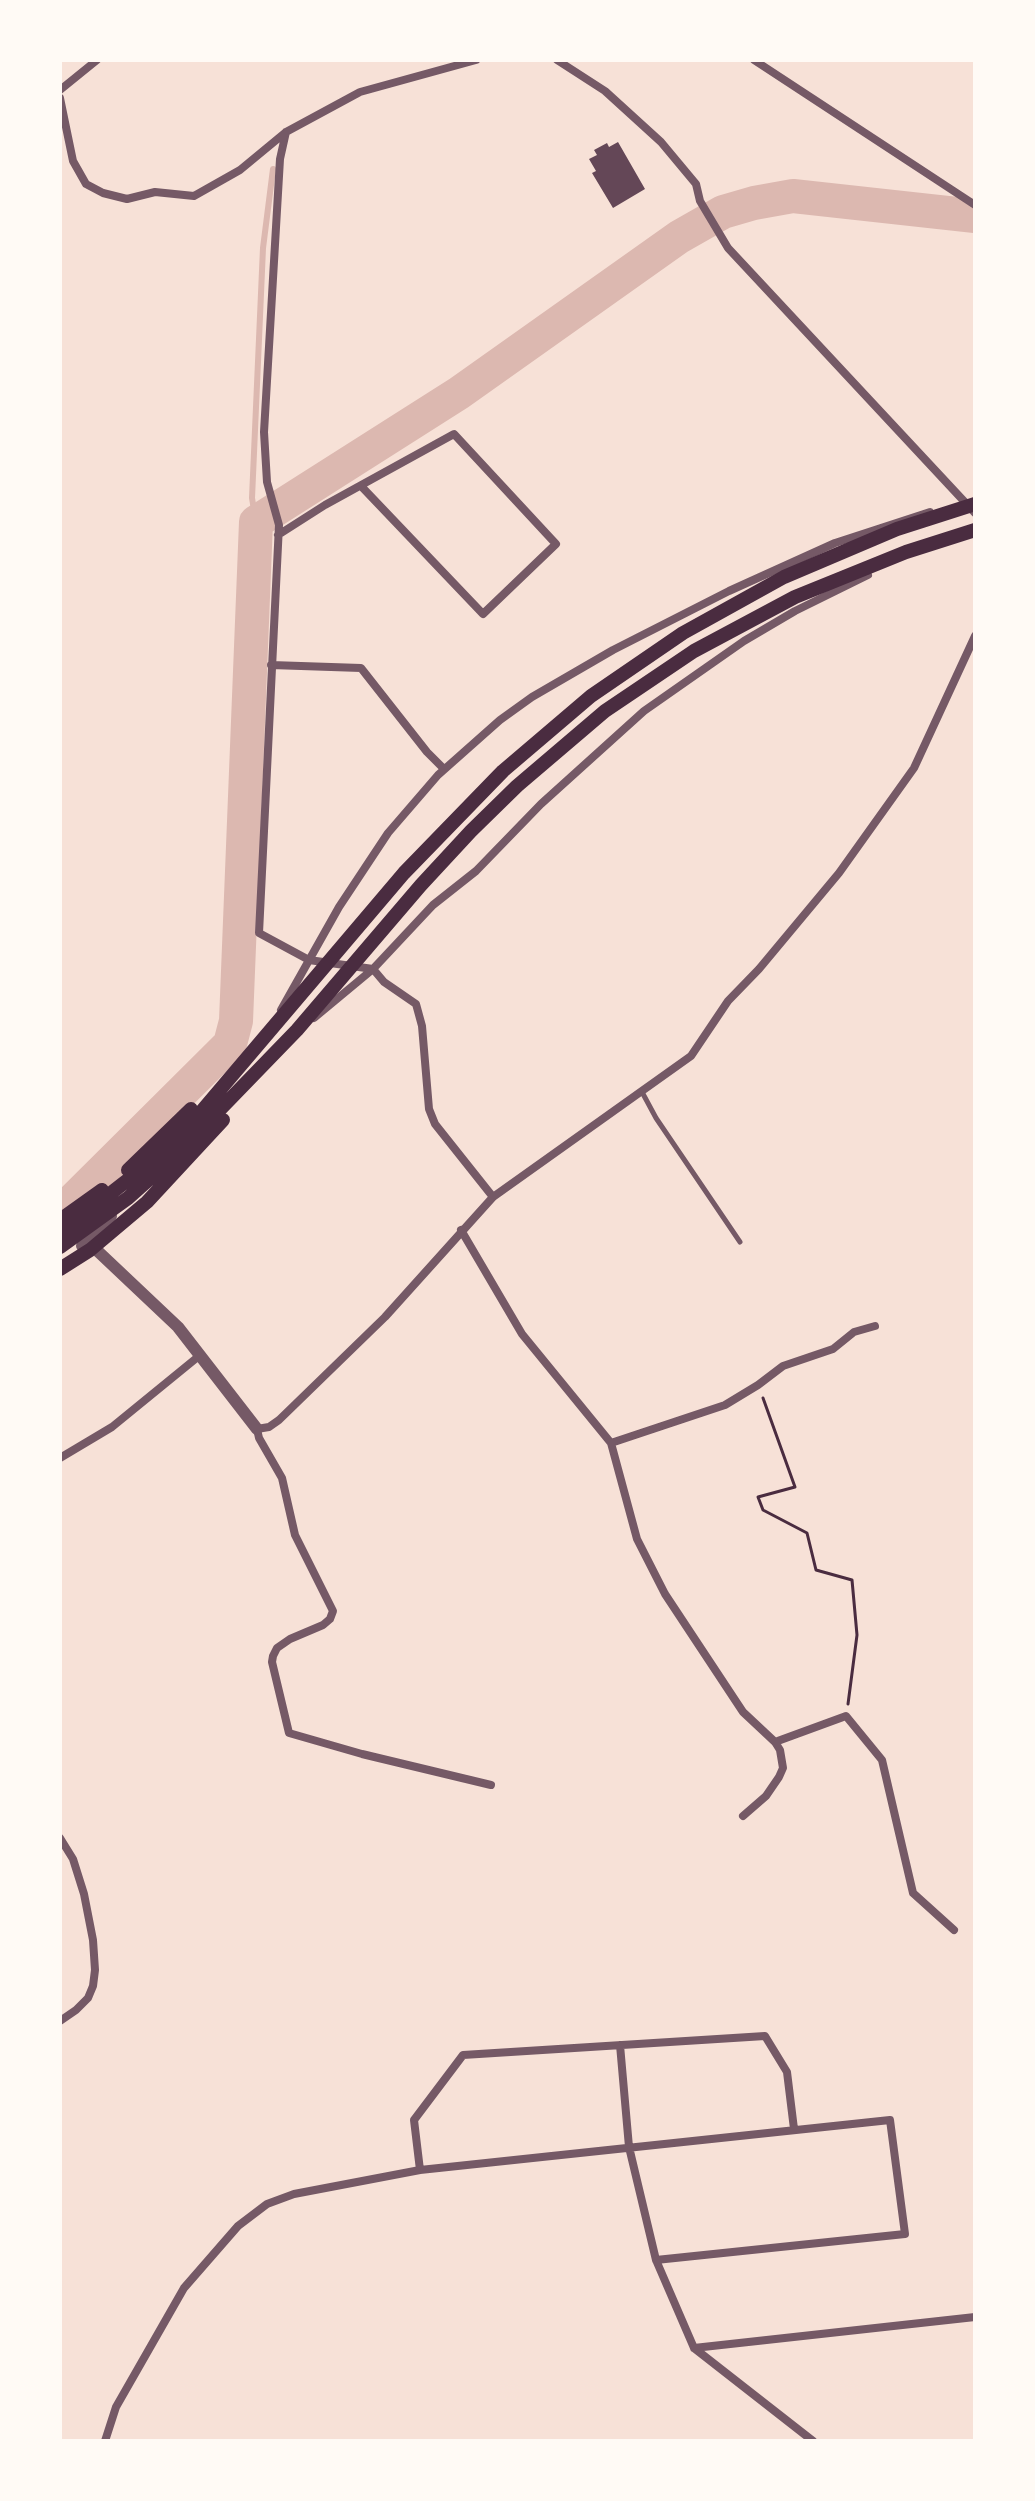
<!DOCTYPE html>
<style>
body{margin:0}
#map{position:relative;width:1035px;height:2501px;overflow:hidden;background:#f7e1d7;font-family:"PT Sans Narrow",sans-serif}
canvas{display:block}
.frame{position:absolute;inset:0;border:62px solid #fffaf5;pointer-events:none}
</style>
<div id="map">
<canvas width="1035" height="2501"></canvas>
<div class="frame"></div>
</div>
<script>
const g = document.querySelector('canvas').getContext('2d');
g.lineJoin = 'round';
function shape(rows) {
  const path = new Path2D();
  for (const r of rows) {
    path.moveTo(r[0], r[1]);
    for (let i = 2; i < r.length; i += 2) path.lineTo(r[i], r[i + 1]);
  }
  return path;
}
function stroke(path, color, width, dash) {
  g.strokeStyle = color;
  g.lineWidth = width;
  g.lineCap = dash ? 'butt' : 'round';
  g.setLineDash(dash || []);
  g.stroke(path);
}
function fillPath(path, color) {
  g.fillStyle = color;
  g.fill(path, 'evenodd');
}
const stream = shape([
 [256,522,252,498,263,248,273,169]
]);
const river = shape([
 [60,1213,230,1044,236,1021,256,522,459,393,679,237,723,212,754,203,793,196,975,216]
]);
const building = shape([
 [618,142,645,189,613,208,592,173,596,171,589,159,597,155,594,150,607,143,609,147]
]);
const path = shape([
 [763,1398,795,1487,758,1497,763,1510,807,1533,816,1570,852,1580,857,1635,848,1704]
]);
const service = shape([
 [642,1092,656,1118,740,1242]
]);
const minor = shape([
 [557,60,605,91,661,142,696,184,700,201,728,248,975,513],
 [754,60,975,205],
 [60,90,97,60],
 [60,98,73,161,86,184,103,193,127,199,155,192,194,196,240,170,286,132,360,92,476,60],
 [286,132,280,159,264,432,267,482,279,525,259,933,309,960,373,969,384,982,416,1004,422,1026,429,1109,435,1124,493,1197],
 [278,535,325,505,454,434,556,544,483,614,361,486],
 [271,665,361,668,427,752,444,769],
 [281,1010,339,907,388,833,438,775,500,720,532,697,613,650,729,591,835,543,930,512],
 [314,1018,373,969,433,905,476,871,541,804,644,711,744,641,795,611,868,575],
 [461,1230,522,1334,611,1443,637,1539,665,1594,743,1712,775,1742,780,1750,783,1768,779,1777,766,1796,743,1816],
 [611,1443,725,1405,758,1385,783,1366,833,1349,854,1332,875,1326],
 [60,1458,112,1427,199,1356],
 [775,1742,846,1716,882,1760,913,1893,954,1930],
 [491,1785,362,1754,289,1733,272,1662,273,1656,277,1648,290,1639,323,1625,330,1619,333,1611,295,1535,282,1478,259,1438,257,1429,269,1427,279,1420,385,1317,493,1197,691,1056,728,1001,759,969,839,873,914,768,975,636],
 [60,1838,73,1859,84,1894,93,1940,95,1970,93,1986,88,1998,76,2010,60,2021],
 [620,2045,629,2147,656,2260,694,2348,813,2441],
 [420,2170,414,2120,463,2055,765,2036,787,2072,794,2129],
 [694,2348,975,2317],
 [105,2441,116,2407,184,2288,238,2226,267,2204,294,2194,420,2170,890,2120,905,2234,656,2260]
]);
const tertiary = shape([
 [87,1241,178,1327,257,1429],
 [82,1246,111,1216]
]);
const secondary = shape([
 [128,1170,191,1109],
 [60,1220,102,1190],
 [60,1233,166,1150,201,1112,404,873,503,771,591,696,683,633,784,577,897,529,975,504],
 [60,1247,128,1198,174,1157,297,1030,421,885,471,831,517,786,605,711,694,651,795,597,906,552,975,530],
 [60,1269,90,1250,147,1202,223,1120]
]);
stroke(stream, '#dcb8b0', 6);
stroke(river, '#dcb8b0', 34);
fillPath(building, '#644757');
stroke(path, '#4a2c40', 3);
stroke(service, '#755966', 5);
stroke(minor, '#755966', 8);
stroke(tertiary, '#755966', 12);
stroke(secondary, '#4a2c40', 14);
</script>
